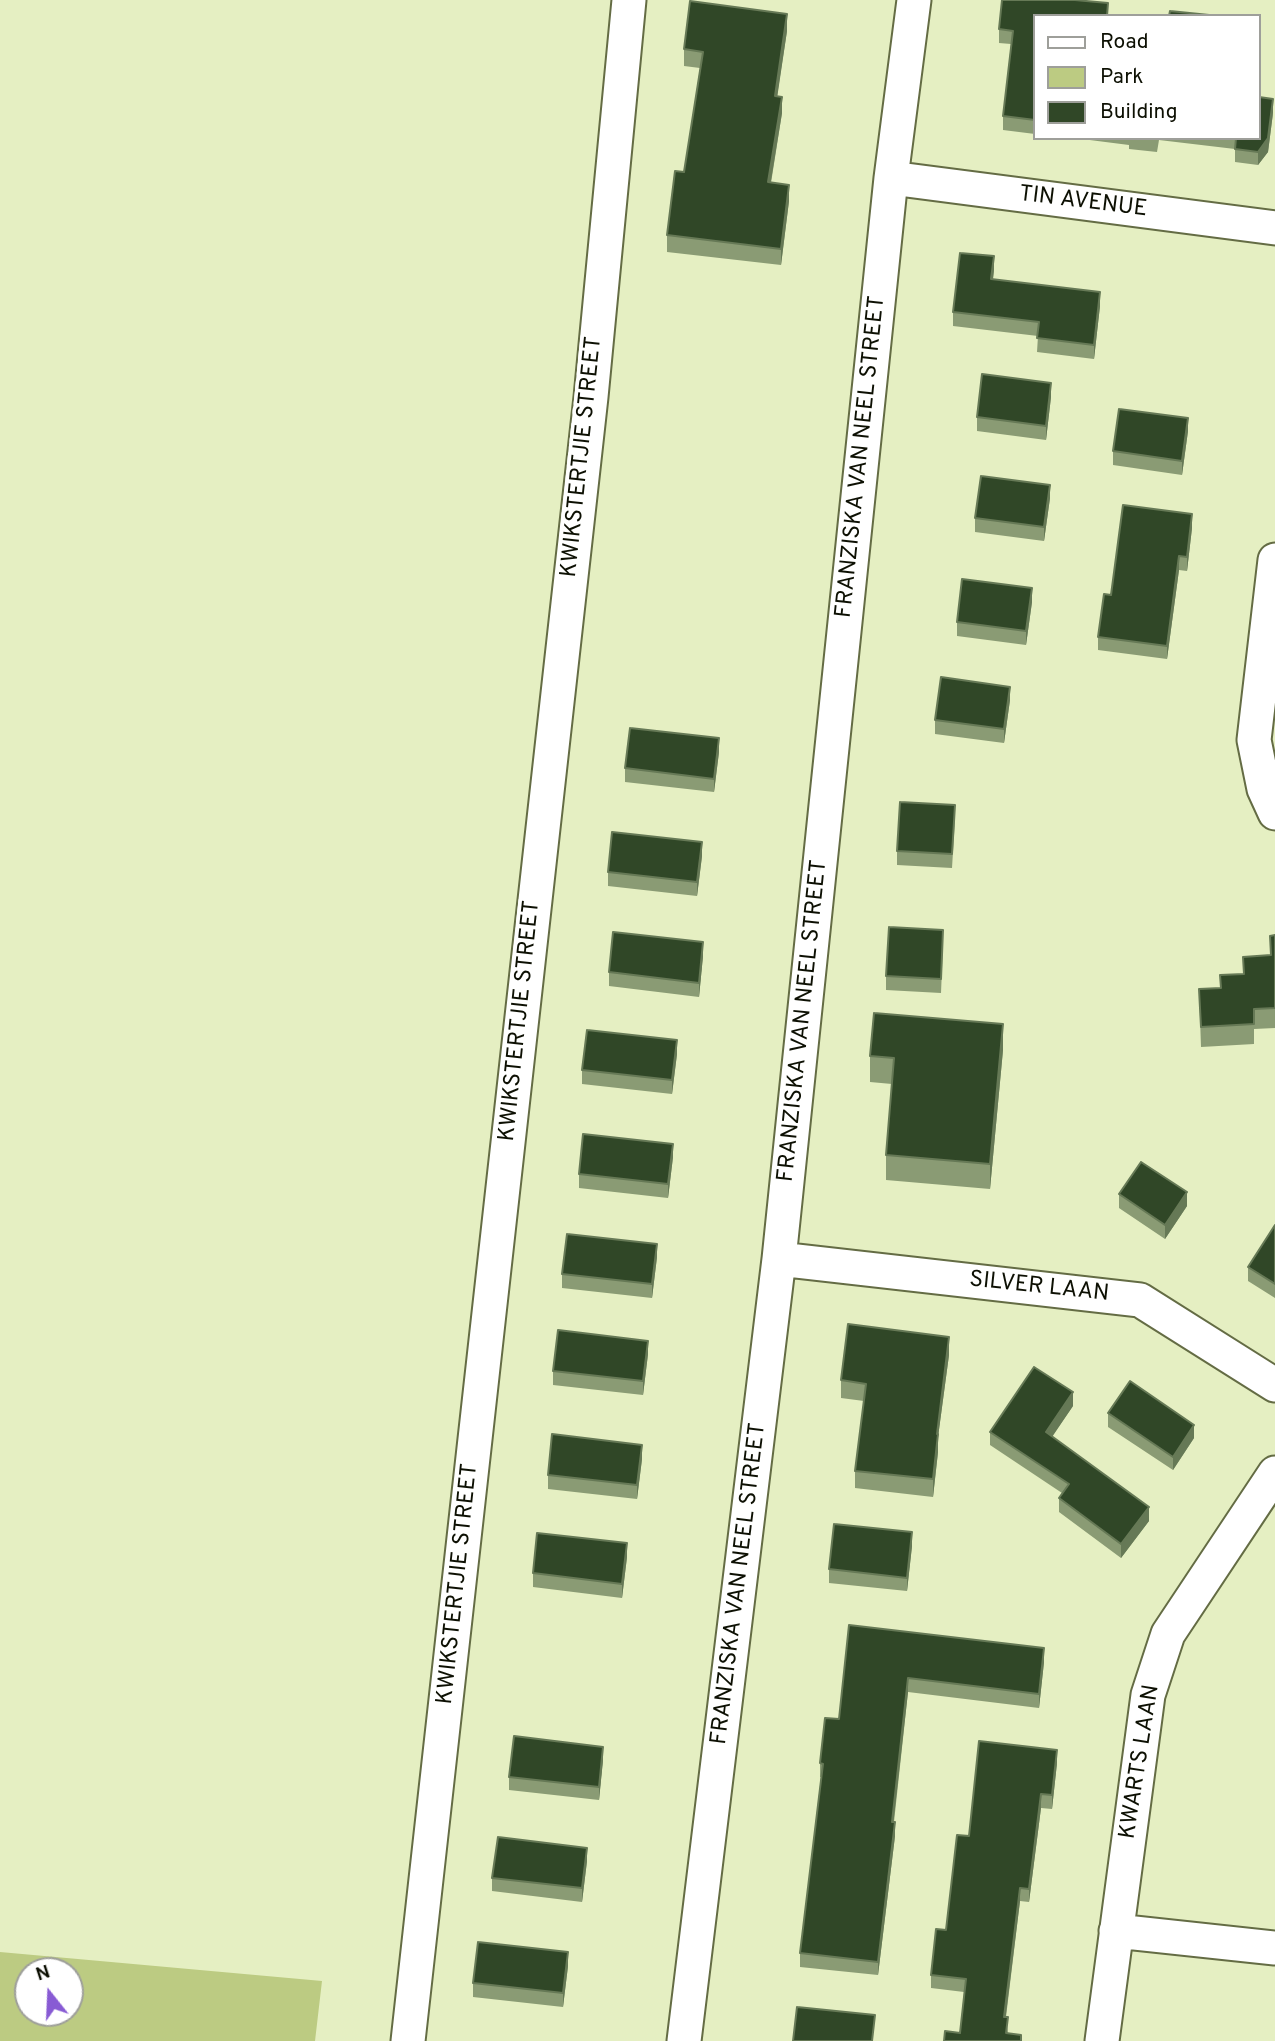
<!DOCTYPE html>
<style>
body{margin:0}
#map{position:relative;width:1275px;height:2041px;overflow:hidden;background:#e5efc2;font-family:Overpass,sans-serif}
canvas{display:block}
.legend{position:absolute;left:1033px;top:14px;width:228px;height:126px;box-sizing:border-box;background:#fff;border:2px solid #9e9f9a;margin:0;padding:9px 12px;list-style:none;font-size:21px;color:#0d1003}
.legend li{display:flex;align-items:center;gap:14px;height:35px}
.legend b{width:35px;border:2px solid #9e9f9a}
.north{position:absolute;left:14px;top:1957px;width:70px;height:70px;box-sizing:border-box;background:#fff;border:2px solid #9e9f9a;border-radius:50%;rotate:342deg;font-size:19px;font-weight:700;line-height:28px;text-align:center;color:#0d1003}
.north::after{content:'';display:block;margin:auto;width:24px;height:32px;background:#885bd4;clip-path:polygon(50% 0,100% 100%,50% 72%,0 100%)}
</style>
<div id="map">
<canvas width="1275" height="2041"></canvas>
<ul class="legend">
<li><b style="height:9px;background:#fff"></b>Road</li>
<li><b style="height:19px;background:#bccb82"></b>Park</li>
<li><b style="height:19px;background:#304727"></b>Building</li>
</ul>
<div class="north">N</div>
</div>
<script>
const g = document.querySelector('canvas').getContext('2d');
g.lineJoin = 'round';
function fillPath(path, color) {
  g.fillStyle = color;
  g.fill(path, 'evenodd');
}
function shape(rows) {
  const path = new Path2D();
  for (const r of rows) {
    path.moveTo(r[0], r[1]);
    for (let i = 2; i < r.length; i += 2) path.lineTo(r[i], r[i + 1]);
  }
  return path;
}
function stroke(path, color, width, dash) {
  g.strokeStyle = color;
  g.lineWidth = width;
  g.lineCap = dash ? 'butt' : 'round';
  g.setLineDash(dash || []);
  g.stroke(path);
}
function write(font, color, halo, rows, align = 'center') {
  g.font = font + ' Overpass,sans-serif';
  g.lineWidth = 7;
  g.setLineDash([]);
  g.textBaseline = 'middle';
  g.strokeStyle = halo;
  g.fillStyle = color;
  for (const [text, x, y, turn = 0] of rows) {
    g.save();
    g.translate(x, y);
    g.rotate((+turn || 0) * Math.PI / 180);
    g.textAlign = isNaN(turn) ? turn : align;
    if (halo) g.strokeText(text, 0, 0);
    g.fillText(text, 0, 0);
    g.restore();
  }
}
const green = shape([
 [0,1952,322,1981,315,2041,0,2041],
 [28,1971,70,1971,70,2013,28,2013]
]);
const minor = shape([
 [891,178,1275,228],
 [1275,560,1254,740,1264,789,1275,813],
 [779,1259,1140,1300,1275,1385],
 [1116,1931,1275,1948],
 [408,2041,591,397,629,0],
 [684,2041,779,1259,891,178,914,0],
 [1102,2041,1148,1695,1168,1634,1275,1473]
]);
const wall = shape([
 [1002,0,1075,0,1108,3,1108,16,1035,16,1035,134,1003,130,1003,116,1011,44,999,43,999,29],
 [787,31,777,96,782,113,771,183,789,201,781,265,667,252,667,235,684,172,700,68,684,66,684,49],
 [1273,113,1268,152,1258,165,1235,162,1235,149,1159,140,1157,152,1129,149,1129,145,1074,138,1259,138],
 [994,270,993,280,1100,306,1094,359,1037,352,1038,336,953,326,953,312],
 [1051,397,1046,440,977,431,977,417],
 [1188,431,1182,475,1113,465,1113,451],
 [1050,498,1044,541,975,532,975,518],
 [1192,528,1187,571,1179,570,1167,659,1098,650,1098,637,1111,595],
 [1032,602,1026,645,957,636,957,622],
 [1010,700,1004,743,935,734,935,720],
 [719,752,714,792,625,782,625,768],
 [955,819,952,868,897,865,897,851],
 [702,856,697,896,608,886,608,872],
 [1275,935,1275,1028,1254,1029,1254,1044,1201,1047,1199,989,1220,988,1220,975,1243,974,1243,957,1270,955,1270,936],
 [943,944,941,993,886,990,886,976],
 [703,956,699,997,609,986,609,972],
 [1003,1050,990,1189,886,1180,886,1155,892,1084,870,1082,870,1056],
 [677,1054,672,1094,582,1084,582,1070],
 [673,1157,668,1198,579,1188,579,1174],
 [1119,1194,1187,1206,1165,1239,1119,1208],
 [1275,1225,1275,1298,1248,1281,1248,1267],
 [657,1257,652,1298,562,1288,562,1274],
 [648,1354,643,1395,553,1385,553,1371],
 [949,1355,938,1437,938,1452,933,1497,855,1488,855,1471,864,1401,841,1398,841,1380],
 [1073,1406,1052,1436,1149,1521,1121,1558,1059,1512,1059,1498,1062,1493,990,1445,990,1432],
 [1108,1413,1194,1438,1173,1470,1108,1427],
 [642,1459,637,1499,548,1489,548,1475],
 [912,1546,907,1591,829,1583,829,1569],
 [627,1557,622,1598,533,1587,533,1573],
 [849,1625,1044,1662,1039,1708,908,1692,894,1822,895,1836,878,1975,800,1967,800,1953,821,1777,820,1777,820,1763,839,1719],
 [603,1760,599,1800,509,1790,509,1777],
 [1057,1763,1052,1809,1041,1808,1029,1902,1020,1901,1006,2017,1008,2033,1021,2041,960,2033,964,1992,931,1988,931,1975,946,1930],
 [587,1861,582,1902,492,1891,492,1878],
 [568,1966,563,2007,473,1997,473,1983]
]);
const shadedWall = shape([
 [787,14,787,31,775,112,775,96],
 [782,97,782,113,768,199,768,182],
 [1273,99,1273,113,1268,152,1258,165,1258,152],
 [789,185,789,201,781,265,781,249],
 [994,256,994,270,991,293,991,279],
 [1100,292,1100,306,1094,359,1094,345],
 [1051,383,1051,397,1046,440,1046,426],
 [1188,418,1188,431,1182,475,1182,461],
 [1050,485,1050,498,1044,541,1044,527],
 [1192,514,1192,528,1187,571,1187,557],
 [1179,556,1179,570,1167,659,1167,646],
 [1032,588,1032,602,1026,645,1026,631],
 [1010,687,1010,700,1004,743,1004,729],
 [719,738,719,752,714,792,714,779],
 [702,842,702,856,697,896,697,882],
 [703,942,703,956,699,997,699,983],
 [1003,1024,1003,1050,990,1189,990,1164],
 [677,1040,677,1054,672,1094,672,1080],
 [673,1144,673,1157,668,1198,668,1184],
 [1187,1192,1187,1206,1165,1239,1165,1225],
 [657,1244,657,1257,652,1298,652,1284],
 [949,1337,949,1355,938,1437,938,1452,933,1497,933,1479,937,1434],
 [648,1341,648,1354,643,1395,643,1381],
 [1073,1392,1073,1406,1046,1446,1046,1432],
 [1194,1425,1194,1438,1173,1470,1173,1457],
 [642,1445,642,1459,637,1499,637,1485],
 [1149,1507,1149,1521,1121,1558,1121,1544],
 [912,1532,912,1546,907,1591,907,1578],
 [627,1543,627,1557,622,1598,622,1584],
 [1044,1648,1044,1662,1039,1708,1039,1694],
 [908,1678,908,1692,892,1835,892,1822],
 [603,1747,603,1760,599,1800,599,1787],
 [1057,1750,1057,1763,1052,1809,1052,1795],
 [1041,1794,1041,1808,1029,1902,1029,1889],
 [895,1822,895,1836,878,1975,878,1962],
 [587,1848,587,1861,582,1902,582,1888],
 [1020,1888,1020,1901,1004,2030,1004,2017],
 [568,1952,568,1966,563,2007,563,1993]
]);
const building = shape([
 [1002,0,1075,0,1108,3,1107,16,1035,16,1035,120,1003,116,1013,31,999,29,1002,0],
 [690,1,787,14,775,96,782,97,768,182,789,185,781,249,667,235,675,171,684,172,703,52,684,49,690,1],
 [1170,11,1219,16,1169,16,1170,11],
 [1259,97,1273,99,1268,138,1258,152,1235,149,1236,138,1259,138,1259,97],
 [960,253,994,256,991,279,1100,292,1094,345,1037,338,1039,322,953,312,960,253],
 [982,374,1051,383,1046,426,977,417,982,374],
 [1119,409,1188,418,1182,461,1113,451,1119,409],
 [981,476,1050,485,1044,527,975,518,981,476],
 [1123,505,1192,514,1187,557,1179,556,1167,646,1098,637,1104,594,1111,595,1123,505],
 [962,579,1032,588,1026,631,957,622,962,579],
 [941,677,1010,687,1004,729,935,720,941,677],
 [630,728,719,738,714,779,625,768,630,728],
 [900,802,955,805,952,854,897,851,900,802],
 [612,832,702,842,697,882,608,872,612,832],
 [889,927,943,930,941,979,886,976,889,927],
 [613,932,703,942,699,983,609,972,613,932],
 [1275,935,1275,1008,1254,1009,1254,1024,1201,1027,1199,989,1221,988,1220,975,1244,974,1243,957,1271,955,1270,936,1275,935],
 [874,1013,1003,1024,990,1164,886,1155,894,1058,870,1056,874,1013],
 [587,1030,677,1040,672,1080,582,1070,587,1030],
 [583,1134,673,1144,668,1184,579,1174,583,1134],
 [1141,1162,1187,1192,1165,1225,1119,1194,1141,1162],
 [1275,1225,1275,1284,1248,1267,1275,1225],
 [567,1234,657,1244,652,1284,562,1274,567,1234],
 [848,1324,949,1337,937,1434,938,1434,933,1479,855,1471,866,1384,841,1380,848,1324],
 [558,1330,648,1341,643,1381,553,1371,558,1330],
 [1034,1367,1073,1392,1046,1432,1149,1507,1121,1544,1059,1498,1069,1484,990,1432,1034,1367],
 [1130,1381,1194,1425,1173,1457,1108,1413,1130,1381],
 [552,1434,642,1445,637,1485,548,1475,552,1434],
 [834,1524,912,1532,907,1578,829,1569,834,1524],
 [537,1533,627,1543,622,1584,533,1573,537,1533],
 [849,1625,1044,1648,1039,1694,908,1678,892,1822,895,1822,878,1962,800,1953,823,1764,820,1763,825,1718,839,1719,849,1625],
 [514,1736,603,1747,599,1787,509,1777,514,1736],
 [979,1741,1057,1750,1052,1795,1041,1794,1029,1889,1020,1888,1004,2017,1008,2017,1006,2033,1021,2035,1021,2041,944,2041,945,2031,960,2033,966,1979,931,1975,936,1929,946,1930,957,1835,969,1836,979,1741],
 [498,1837,587,1848,582,1888,492,1878,498,1837],
 [478,1942,568,1952,563,1993,473,1983,478,1942],
 [797,2007,875,2015,872,2041,793,2041,797,2007]
]);
const streetNames = [
 ["TIN AVENUE",1083,203,7],
 ["KWIKSTERTJIE STREET",583,457,-84],
 ["FRANZISKA VAN NEEL STREET",862,457,-84],
 ["KWIKSTERTJIE STREET",521,1021,-84],
 ["FRANZISKA VAN NEEL STREET",804,1021,-84],
 ["SILVER LAAN",1039,1288,6],
 ["KWIKSTERTJIE STREET",459,1584,-84],
 ["FRANZISKA VAN NEEL STREET",740,1584,-83],
 ["KWARTS LAAN",1141,1762,-81]
];
fillPath(green, '#bccb82');
stroke(minor, '#646c44', 37);
stroke(minor, '#fff', 33);
fillPath(wall, '#8a9b74');
fillPath(shadedWall, '#667956');
fillPath(building, '#304727');
stroke(building, '#667956', 2);
write('23px', '#0d1003', '#fff', streetNames);
</script>
